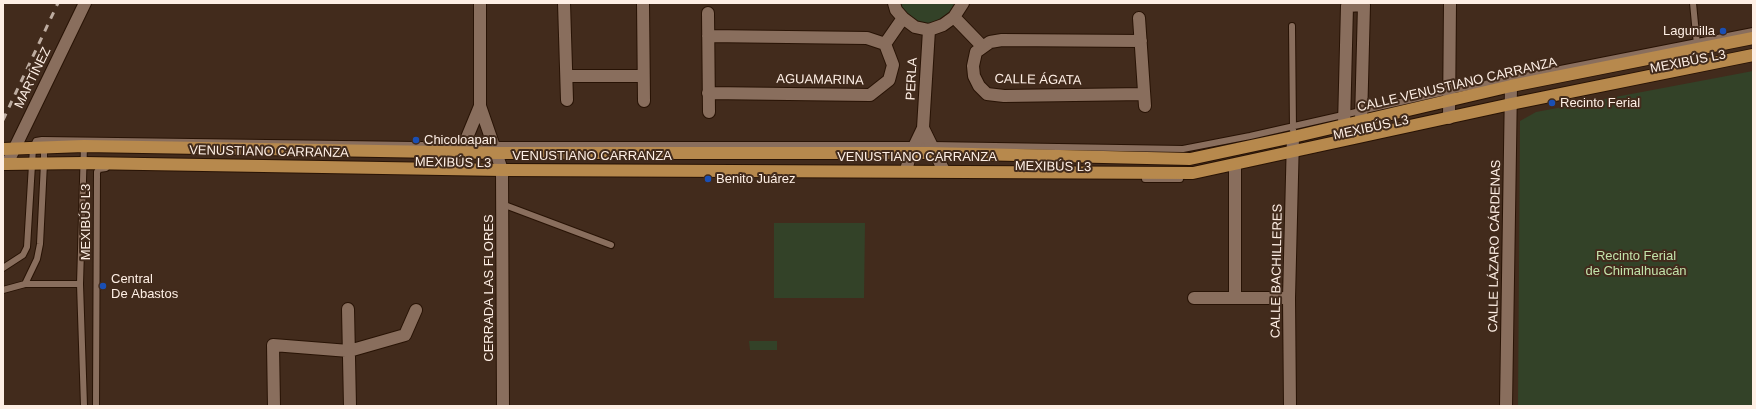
<!DOCTYPE html>
<meta charset="utf-8">
<style>
body{margin:0}
#map{position:relative;width:1756px;height:409px;overflow:hidden;background:#422b1c;font-family:Arial,sans-serif}
canvas{display:block}
.frame{position:absolute;inset:0;border:4px solid #feefe5;pointer-events:none}
</style>
<div id="map">
<canvas width="1756" height="409"></canvas>
<div class="frame"></div>
</div>
<script>
const g = document.querySelector('canvas').getContext('2d');
g.lineJoin = 'round';
function fillPath(path, color) {
  g.fillStyle = color;
  g.fill(path, 'evenodd');
}
function shape(rows) {
  const path = new Path2D();
  for (const r of rows) {
    path.moveTo(r[0], r[1]);
    for (let i = 2; i < r.length; i += 2) path.lineTo(r[i], r[i + 1]);
  }
  return path;
}
function stroke(path, color, width, dash) {
  g.strokeStyle = color;
  g.lineWidth = width;
  g.lineCap = dash ? 'butt' : 'round';
  g.setLineDash(dash || []);
  g.stroke(path);
}
function write(font, color, halo, rows, align = 'center') {
  g.font = font + ' Arial,sans-serif';
  g.lineWidth = 4;
  g.setLineDash([]);
  g.textBaseline = 'middle';
  g.strokeStyle = halo;
  g.fillStyle = color;
  for (const [text, x, y, turn = 0] of rows) {
    g.save();
    g.translate(x, y);
    g.rotate((+turn || 0) * Math.PI / 180);
    g.textAlign = isNaN(turn) ? turn : align;
    if (halo) g.strokeText(text, 0, 0);
    g.fillText(text, 0, 0);
    g.restore();
  }
}
const green = shape([
 [899,3,955,3,951,11,941,18,930,24,922,24,903,13],
 [1753,71,1753,406,1518,406,1520,121,1536,112],
 [774,223,865,223,864,298,774,298],
 [749,341,777,341,777,350,750,350]
]);
const lane = shape([
 [1693,3,1697,45],
 [1292,26,1293,130],
 [84,146,80,284,84,406],
 [1145,179,1180,179],
 [502,204,611,245],
 [3,268,23,255,27,247,33,148,36,141,42,140,416,145,932,145,1183,149,1250,136,1449,91,1753,31],
 [25,284,37,259,40,244,44,163,44,147],
 [3,290,25,284,80,284],
 [96,406,97,172,99,169,106,168]
]);
const street = shape([
 [480,3,480,106,502,170,503,406],
 [564,3,567,100],
 [643,3,644,101],
 [894,3,896,10,903,18,915,27,929,30,943,25,954,17,963,3],
 [708,13,709,112],
 [954,17,982,46],
 [1139,18,1145,106],
 [1141,41,1002,40,990,42,976,52,973,66,974,76,979,86,987,94,1004,96,1144,94],
 [885,44,903,18],
 [567,76,643,76],
 [708,93,870,95,889,80,893,65,885,44,867,38,708,36],
 [1449,118,1450,3],
 [1344,125,1347,6,1364,5,1361,121],
 [923,128,944,171],
 [7,164,85,3],
 [1235,165,1235,298],
 [458,169,461,152,480,106],
 [906,170,911,153,923,128,929,30],
 [1194,298,1289,298],
 [348,309,350,406],
 [274,406,273,345,349,351,405,335,416,310],
 [1290,406,1289,298,1293,137]
]);
const secondary = shape([
 [1506,406,1511,86]
]);
const primary = shape([
 [3,149,84,146,497,153,930,153,1190,159,1293,137,1511,86,1753,38],
 [3,164,84,163,502,170,1193,173,1511,104,1753,55]
]);
const rail = shape([
 [3,120,58,3]
]);
const markers = [
 [1723,31,4,"#1a4fb4"],
 [1552,103,4,"#1a4fb4"],
 [416,140,4,"#1a4fb4"],
 [708,179,4,"#1a4fb4"],
 [103,286,4,"#1a4fb4"]
];
const poiNames = [
 ["Lagunilla",1715,31,"right"],
 ["Recinto Ferial",1560,103],
 ["Chicoloapan",424,140],
 ["Benito Juárez",716,179],
 ["Central",111,279],
 ["De Abastos",111,294]
];
const streetNames = [
 ["MEXIBÚS L3",1688,62,-11],
 ["MARTÍNEZ",33,78,-64],
 ["PERLA",912,79,-87],
 ["AGUAMARINA",820,80,1],
 ["CALLE ÁGATA",1038,80,1],
 ["CALLE VENUSTIANO CARRANZA",1457,85,-13],
 ["MEXIBÚS L3",1371,128,-12],
 ["VENUSTIANO CARRANZA",269,152,1],
 ["VENUSTIANO CARRANZA",592,156],
 ["VENUSTIANO CARRANZA",917,157],
 ["MEXIBÚS L3",453,163,1],
 ["MEXIBÚS L3",1053,167,1],
 ["MEXIBÚS L3",86,222,-90],
 ["CALLE LÁZARO CÁRDENAS",1495,246,-89],
 ["CALLE BACHILLERES",1277,271,-89],
 ["CERRADA LAS FLORES",489,288,-90]
];
const parkNames = [
 ["Recinto Ferial",1636,256],
 ["de Chimalhuacán",1636,271]
];
fillPath(green, '#334228');
stroke(lane, '#281305', 8);
stroke(street, '#281305', 14);
stroke(secondary, '#281305', 14);
stroke(primary, '#281305', 14);
stroke(lane, '#896e5d', 6);
stroke(street, '#896e5d', 12);
stroke(secondary, '#896e5d', 12);
stroke(primary, '#b7894d', 12);
stroke(rail, '#bdaca0', 3, [7, 7]);
for (const [x, y, r, color] of markers) {
  const dot = new Path2D();
  dot.arc(x, y, r, 0, 2 * Math.PI);
  g.fillStyle = color;
  g.fill(dot);
  stroke(dot, '#422b1c', 1.5);
}
write('13px', '#feefe5', '#422b1c', poiNames, 'left');
write('13px', '#feefe5', '#422b1c', streetNames);
write('13px', '#c2e2aa', '#422b1c', parkNames);
</script>
